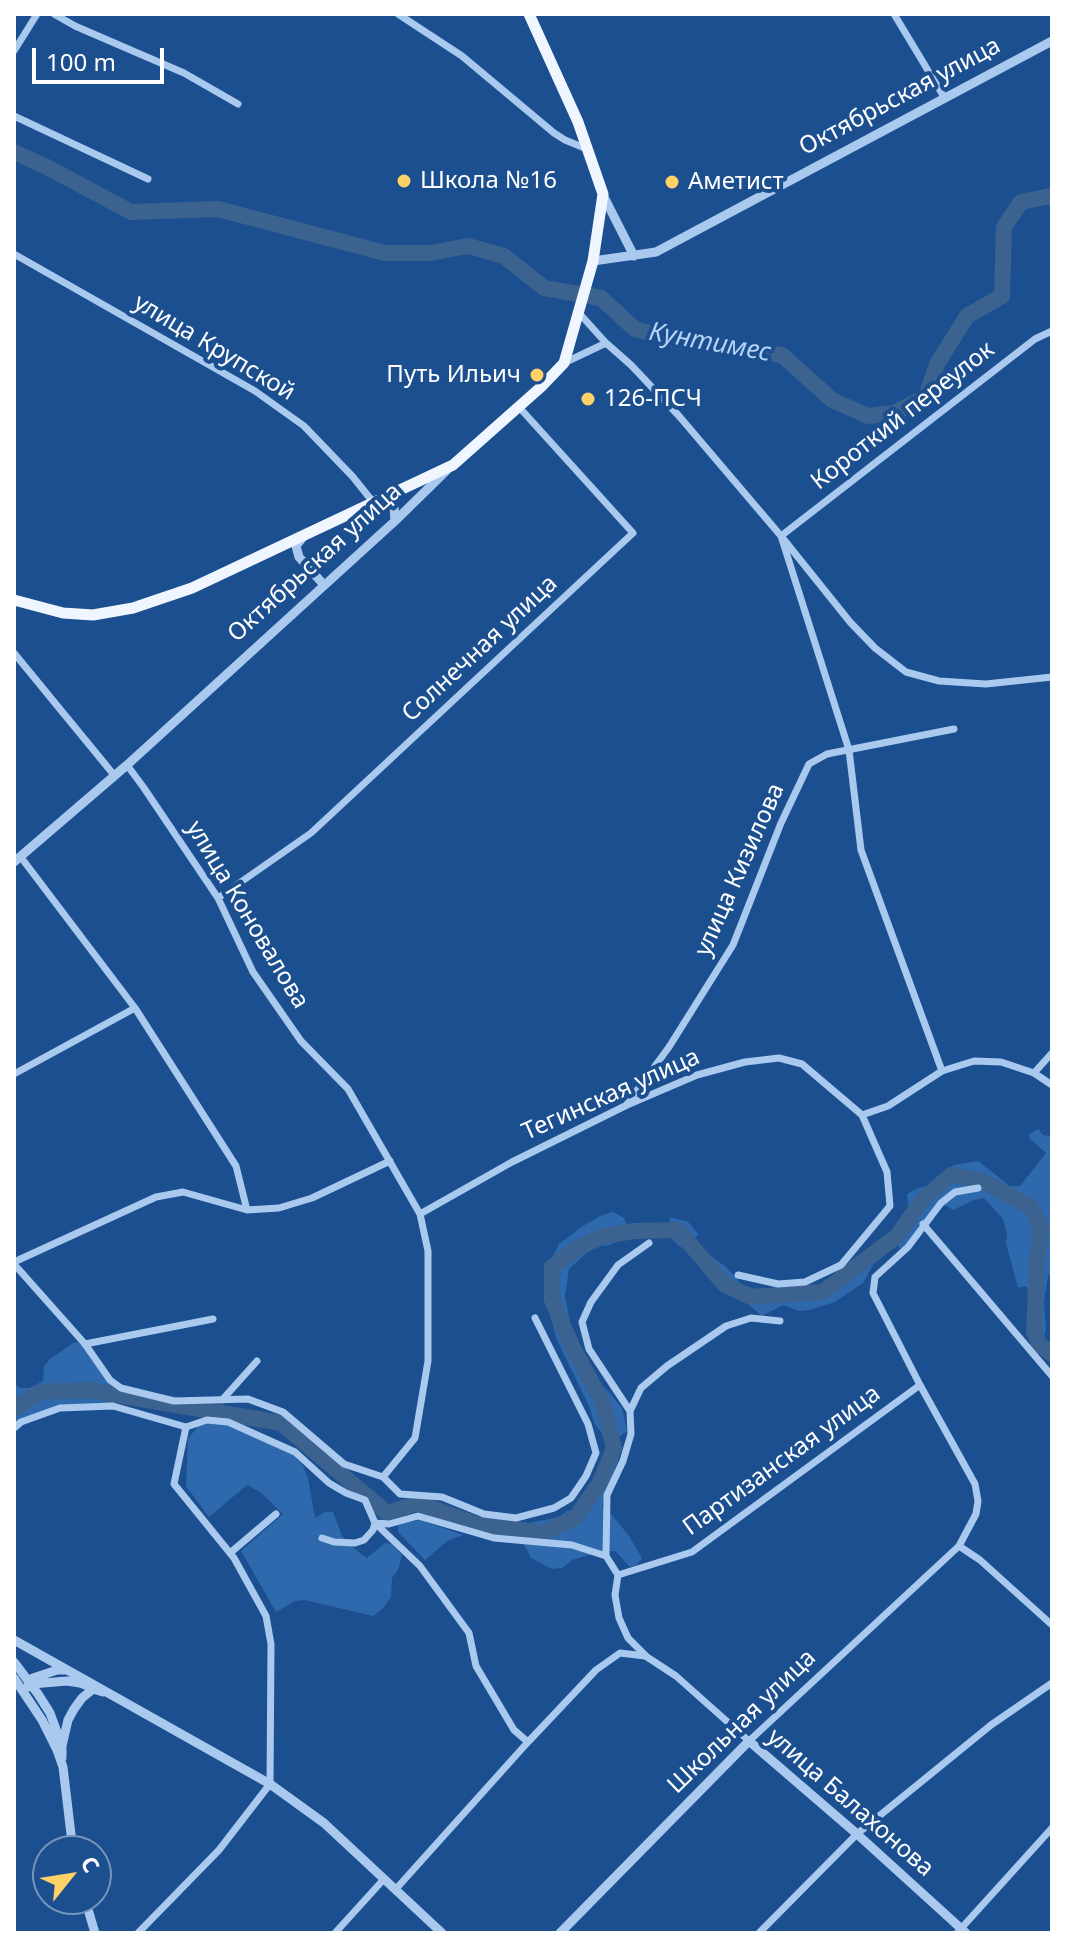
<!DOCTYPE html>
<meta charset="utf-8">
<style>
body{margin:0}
#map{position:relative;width:1066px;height:1947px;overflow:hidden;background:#1b4f8f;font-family:"Noto Sans",sans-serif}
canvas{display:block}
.frame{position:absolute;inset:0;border:16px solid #fff;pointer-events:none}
.north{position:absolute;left:32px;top:1835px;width:80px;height:80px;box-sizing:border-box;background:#1b4f8f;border:2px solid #7695bc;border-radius:50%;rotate:60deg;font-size:22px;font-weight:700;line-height:32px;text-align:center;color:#fff}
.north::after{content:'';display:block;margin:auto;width:28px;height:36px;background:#ffd166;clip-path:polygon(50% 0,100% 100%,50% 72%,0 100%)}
.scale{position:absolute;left:32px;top:48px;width:132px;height:36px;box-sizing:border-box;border:4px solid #fff;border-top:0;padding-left:10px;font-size:24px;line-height:28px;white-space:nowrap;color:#fff;-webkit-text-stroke:6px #1b4f8f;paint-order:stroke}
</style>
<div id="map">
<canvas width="1066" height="1947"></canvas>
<div class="frame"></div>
<div class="north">С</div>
<div class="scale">100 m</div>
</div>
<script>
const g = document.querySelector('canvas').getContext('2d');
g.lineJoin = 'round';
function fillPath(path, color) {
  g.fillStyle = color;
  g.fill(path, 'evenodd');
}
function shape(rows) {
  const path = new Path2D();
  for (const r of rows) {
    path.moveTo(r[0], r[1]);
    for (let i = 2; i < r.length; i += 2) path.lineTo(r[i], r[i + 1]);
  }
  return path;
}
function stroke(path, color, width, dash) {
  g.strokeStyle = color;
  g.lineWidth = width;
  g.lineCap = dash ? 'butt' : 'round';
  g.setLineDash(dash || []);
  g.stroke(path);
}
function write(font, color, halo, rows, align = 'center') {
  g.font = font + ' "Noto Sans",sans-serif';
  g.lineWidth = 8;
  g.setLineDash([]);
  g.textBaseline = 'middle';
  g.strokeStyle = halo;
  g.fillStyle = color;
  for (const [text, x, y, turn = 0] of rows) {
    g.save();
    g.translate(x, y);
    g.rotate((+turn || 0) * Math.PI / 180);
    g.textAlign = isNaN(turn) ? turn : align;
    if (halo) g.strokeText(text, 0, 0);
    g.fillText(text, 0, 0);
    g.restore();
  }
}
const green = shape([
 [1038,1129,1043,1135,1052,1136,1052,1162,1050,1174,1050,1191,1052,1201,1052,1271,1048,1276,1044,1302,1046,1329,1044,1339,1052,1343,1052,1354,1044,1345,1044,1340,1032,1339,1028,1335,1031,1323,1031,1294,1026,1286,1018,1288,1006,1243,1007,1233,1003,1219,984,1198,974,1200,953,1210,941,1203,908,1244,901,1249,895,1243,896,1229,909,1210,907,1194,918,1188,931,1185,942,1178,949,1168,954,1165,978,1161,1010,1186,1020,1186,1046,1153,1029,1138,1030,1134],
 [613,1212,624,1218,627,1226,625,1238,609,1245,593,1247,569,1269,565,1296,572,1333,568,1344,576,1367,586,1379,606,1389,622,1408,627,1431,621,1436,601,1432,594,1423,590,1408,556,1338,545,1292,547,1269,559,1244,583,1226,600,1216],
 [670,1217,688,1222,699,1235,693,1238,699,1249,704,1251,726,1267,742,1285,760,1290,777,1292,809,1289,825,1283,856,1263,865,1251,871,1251,873,1265,863,1283,835,1302,809,1310,799,1311,783,1305,762,1316,725,1285,699,1255,679,1246,668,1235],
 [75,1342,85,1344,110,1380,121,1388,113,1406,60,1408,14,1428,14,1381,19,1388,29,1388,43,1381,44,1366,50,1359],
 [218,1422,293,1454,303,1466,308,1478,315,1518,325,1512,333,1512,342,1536,357,1551,367,1558,385,1543,391,1544,402,1555,398,1570,392,1578,391,1597,384,1607,373,1616,305,1600,295,1601,276,1612,241,1551,283,1514,260,1492,247,1485,209,1517,186,1486,188,1439,198,1426],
 [610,1450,619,1459,606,1491,602,1508,612,1515,629,1536,642,1558,637,1565,630,1567,615,1551,603,1551,572,1560,562,1568,552,1569,531,1558,519,1535,519,1525,559,1517,567,1511,574,1510,590,1490,603,1460],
 [420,1520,463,1535,447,1541,425,1560,398,1532,398,1526,402,1523]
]);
const river = shape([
 [14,152,47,167,131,212,218,209,385,253,430,253,468,246,504,256,544,288,601,298,635,329,678,341,782,355,832,400,868,416,894,413,926,397,937,364,967,316,1002,296,1004,227,1021,202,1050,196,1052,198],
 [14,1409,40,1392,89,1390,281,1423,387,1513,418,1503,476,1524,543,1533,575,1518,599,1484,614,1448,602,1401,572,1346,552,1300,552,1267,576,1249,603,1236,634,1231,678,1230,725,1285,751,1297,823,1292,897,1236,922,1200,951,1175,982,1181,1030,1206,1041,1226,1037,1262,1034,1332,1039,1344,1052,1354]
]);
const minor = shape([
 [54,14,75,26,184,73,238,104],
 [398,14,462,56,554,133,565,140,587,149],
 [894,14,944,97],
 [14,51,37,14],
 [14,116,148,179],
 [14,254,255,391,304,426,353,477,373,502],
 [579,313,606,343],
 [564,363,606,343,631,365,679,416,781,536,850,622,875,648,906,672,939,681,986,684,1052,677],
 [14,653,114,775],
 [127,765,144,788,218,898,253,972,301,1041,348,1089,420,1214,428,1251,428,1361,415,1438,383,1477],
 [20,856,135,1008,236,1166,247,1210],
 [218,898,311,833,633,533,518,406],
 [942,1071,861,850,849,750,781,536,1035,339,1052,331],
 [1034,1073,1052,1053],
 [14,1074,135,1008],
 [627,1104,669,1047,733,945,781,823,809,764,827,754,954,729],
 [978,1188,955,1192,941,1203,908,1247,875,1277,873,1293,920,1385,975,1484,978,1501,976,1514,959,1546,980,1560,1052,1625],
 [420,1214,512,1162,627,1105,697,1075,745,1062,779,1058,802,1064,862,1115,888,1106,942,1071,974,1061,1001,1062,1034,1073,1052,1085],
 [923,1224,1052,1376],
 [14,1262,156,1197,183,1192,247,1210,279,1208,312,1198,390,1161],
 [14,1264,85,1344,110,1380,121,1388,174,1401,248,1399,283,1412,344,1464,383,1477,400,1494,442,1497,484,1514,516,1518,554,1508,571,1498,586,1476,596,1453,588,1424,535,1318],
 [738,1275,778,1284,805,1282,841,1265,890,1206,887,1172,862,1115],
 [85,1344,213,1319],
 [222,1400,257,1361],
 [630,1411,589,1349,582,1322,591,1302,618,1265,649,1243],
 [14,1428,21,1422,60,1408,113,1406,186,1427],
 [230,1553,276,1514],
 [606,1556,618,1575,615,1595,619,1618,628,1638,647,1657,676,1676,749,1741,959,1546],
 [606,1556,607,1495,623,1461,631,1434,630,1411,641,1388,667,1366,726,1326,751,1318,780,1321],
 [618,1575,692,1552,920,1385],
 [528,1742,514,1730,476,1666,469,1633,420,1566,375,1523,389,1524,418,1516,494,1538,572,1545,606,1556],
 [395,1890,528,1742,596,1670,620,1653,645,1656],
 [138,1933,219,1850,270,1784,271,1644,266,1616,234,1558,174,1484,186,1427,207,1420,228,1422,295,1452,329,1483,346,1493,365,1500,375,1523,373,1530,364,1540,355,1543,334,1542,322,1538],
 [335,1933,384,1879],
 [759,1933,857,1834,991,1725,1052,1683],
 [957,1933,1052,1828]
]);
const tertiary = shape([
 [603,195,634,256],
 [593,261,656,252,1052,41],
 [381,498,390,502,394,507,395,521],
 [303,537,296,546,299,557,324,585],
 [14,862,127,765,395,521,447,470],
 [14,1640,270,1784,324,1823,442,1933],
 [14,1662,38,1694,50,1713,61,1743],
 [14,1678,42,1720,57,1750,63,1767,73,1851],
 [28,1682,32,1684,67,1681,80,1683,88,1686],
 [28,1687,30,1680,33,1678,57,1670,66,1670],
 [62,1758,62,1746,68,1720,74,1709,82,1698,93,1689,103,1692],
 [85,1899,95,1933],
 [560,1933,749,1741,857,1834,966,1933]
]);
const primary = shape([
 [14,600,63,613,93,615,133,608,192,588,453,465,541,387,564,363,593,261,603,194,578,122,529,14]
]);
const markers = [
 [404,181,8,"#ffd166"],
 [672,182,8,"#ffd166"],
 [537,375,8,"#ffd166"],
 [588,399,8,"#ffd166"]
];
const streetNames = [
 ["Октябрьская улица",900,97,-28],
 ["улица Крупской",214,348,31],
 ["Короткий переулок",903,416,-38],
 ["Октябрьская улица",315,563,-42],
 ["Солнечная улица",480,649,-43],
 ["улица Кизилова",740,870,-66],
 ["улица Коновалова",247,915,59],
 ["Тегинская улица",611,1095,-24],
 ["Партизанская улица",782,1461,-36],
 ["Школьная улица",742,1722,-44],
 ["улица Балахонова",850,1803,41]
];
const poiNames = [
 ["Школа №16",420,181],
 ["Аметист",688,182],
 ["Путь Ильич",521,375,"right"],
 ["126-ПСЧ",604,399]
];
const waterNames = [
 ["Кунтимес",710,343,10]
];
fillPath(green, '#2e69ad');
stroke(river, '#3c6290', 16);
stroke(minor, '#a9c9ee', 7);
stroke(tertiary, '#a9c9ee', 9);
stroke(primary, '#f0f6ff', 11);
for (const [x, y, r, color] of markers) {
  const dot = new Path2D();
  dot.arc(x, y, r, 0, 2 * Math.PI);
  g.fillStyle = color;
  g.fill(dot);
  stroke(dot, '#1b4f8f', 3);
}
write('24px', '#fff', '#1b4f8f', streetNames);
write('24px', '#fff', '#1b4f8f', poiNames, 'left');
write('italic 26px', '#b5d3f5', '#1b4f8f', waterNames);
</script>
